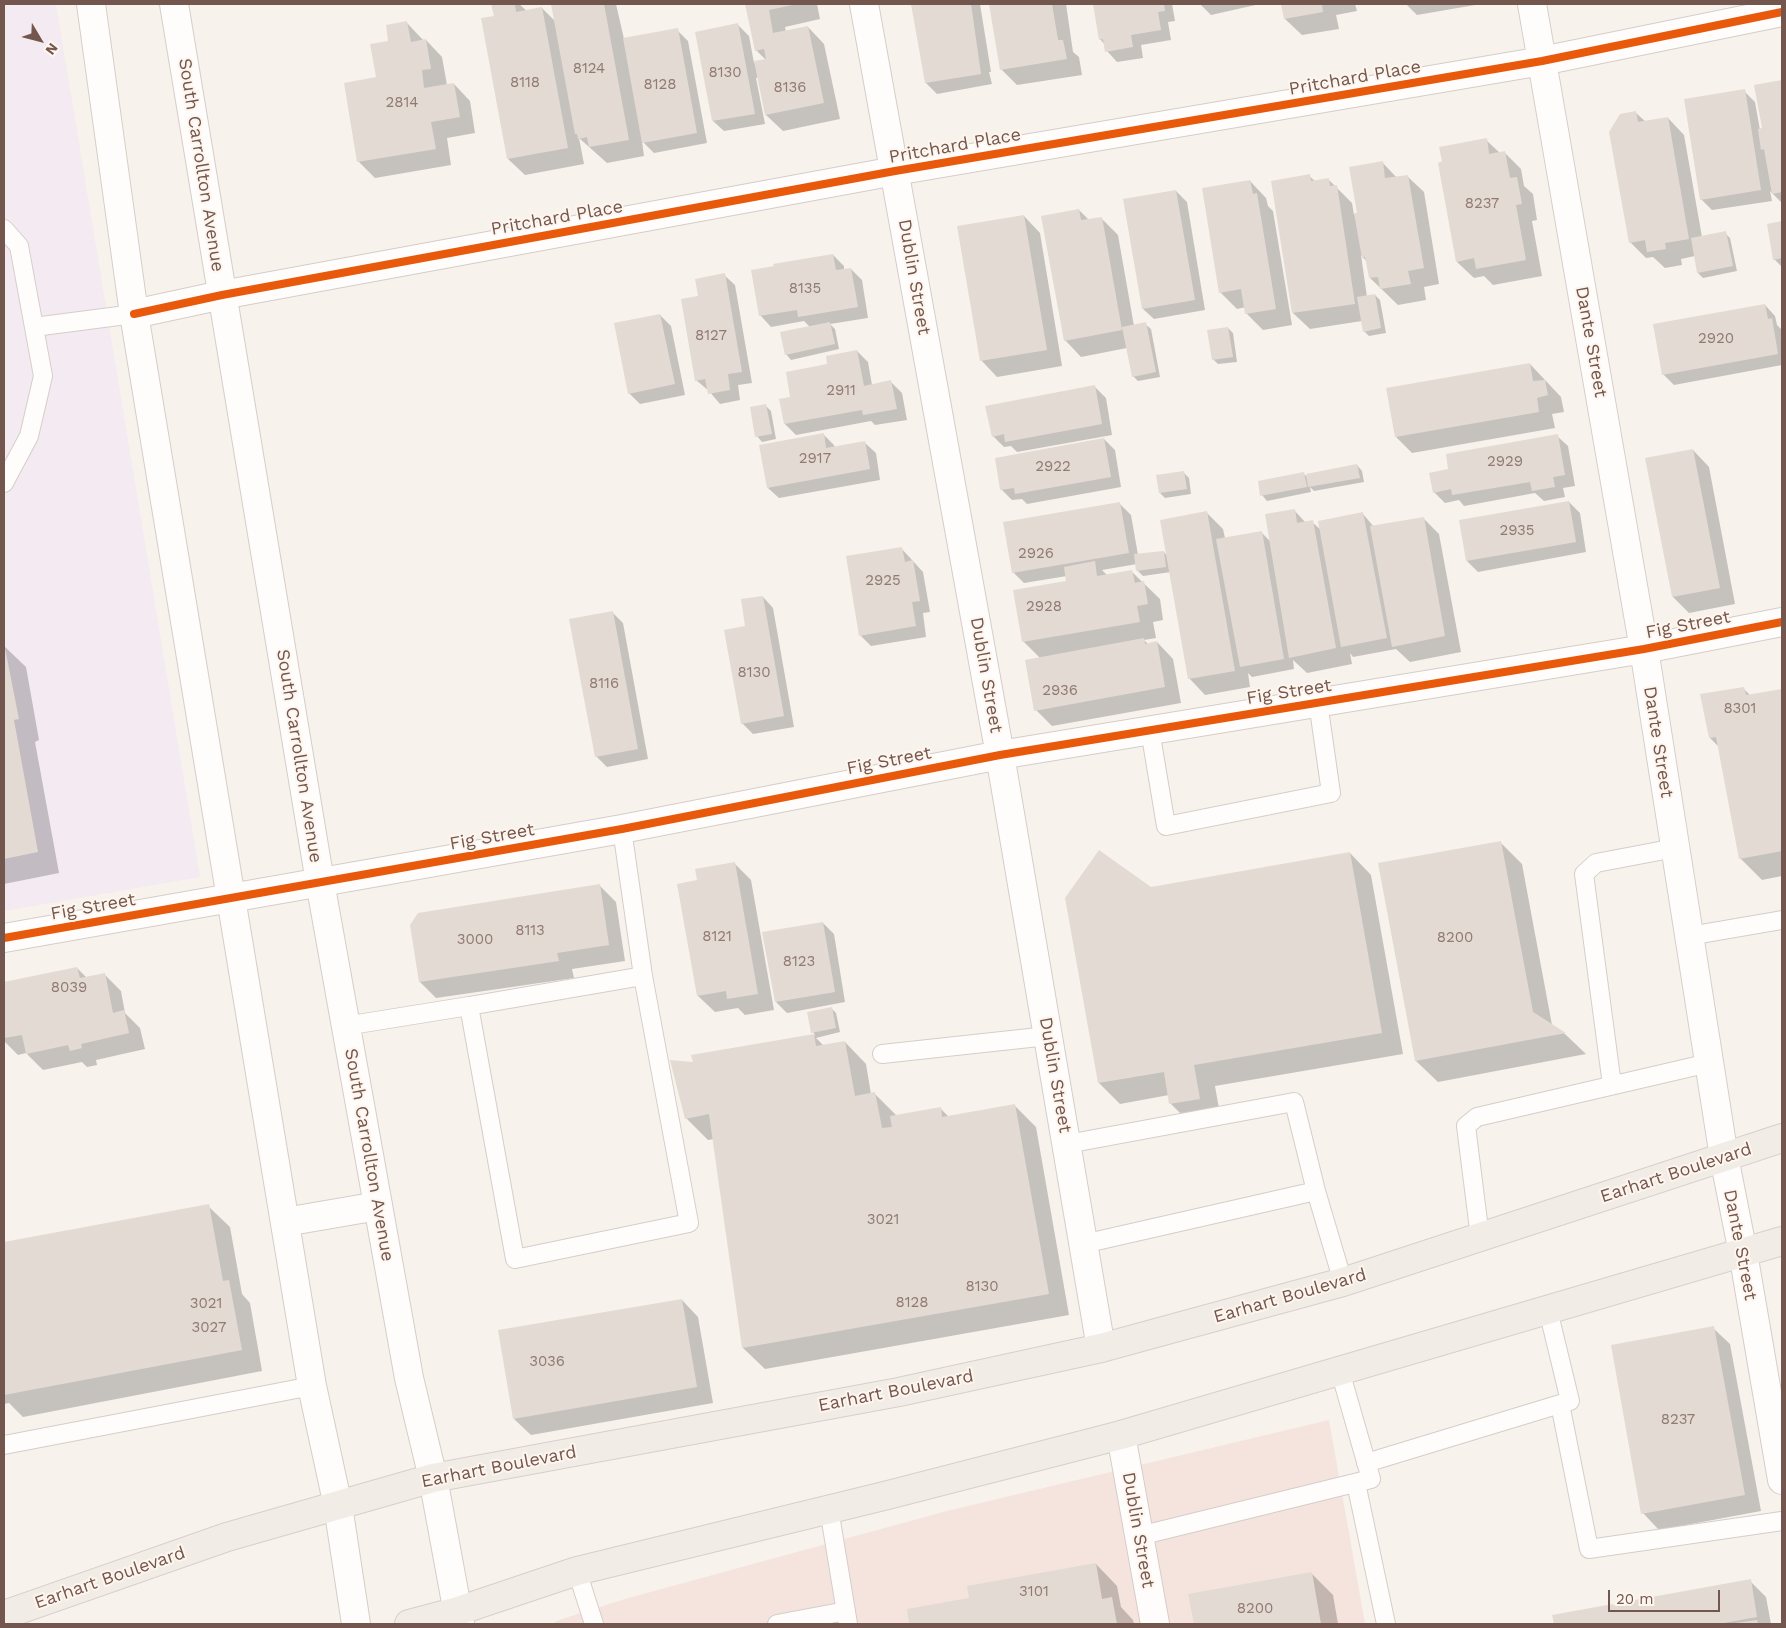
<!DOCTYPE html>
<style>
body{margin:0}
#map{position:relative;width:1786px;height:1628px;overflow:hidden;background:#f7f2ec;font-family:"Work Sans",sans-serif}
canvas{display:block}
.frame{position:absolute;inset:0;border:5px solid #73574e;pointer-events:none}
.north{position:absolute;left:15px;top:15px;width:50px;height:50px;-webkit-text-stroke:4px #fef6ee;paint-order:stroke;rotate:127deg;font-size:14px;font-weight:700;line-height:20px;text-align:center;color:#73574e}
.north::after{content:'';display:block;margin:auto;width:18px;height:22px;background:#73574e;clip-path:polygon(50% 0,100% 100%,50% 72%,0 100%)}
.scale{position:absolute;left:1608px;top:1590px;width:112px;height:22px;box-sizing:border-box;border:2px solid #73574e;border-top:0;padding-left:6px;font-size:15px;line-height:18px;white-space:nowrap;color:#73574e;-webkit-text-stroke:4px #fef6ee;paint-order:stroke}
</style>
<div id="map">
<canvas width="1786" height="1628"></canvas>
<div class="frame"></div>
<div class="north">N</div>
<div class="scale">20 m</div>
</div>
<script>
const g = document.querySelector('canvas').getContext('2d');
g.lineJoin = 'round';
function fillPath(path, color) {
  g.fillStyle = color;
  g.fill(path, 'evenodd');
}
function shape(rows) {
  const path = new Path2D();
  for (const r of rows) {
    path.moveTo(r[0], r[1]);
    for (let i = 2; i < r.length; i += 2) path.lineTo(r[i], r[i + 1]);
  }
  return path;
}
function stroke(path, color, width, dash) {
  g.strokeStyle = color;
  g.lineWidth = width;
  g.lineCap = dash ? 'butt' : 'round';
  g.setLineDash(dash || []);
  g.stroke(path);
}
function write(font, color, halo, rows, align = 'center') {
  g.font = font + ' "Work Sans",sans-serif';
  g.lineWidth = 4;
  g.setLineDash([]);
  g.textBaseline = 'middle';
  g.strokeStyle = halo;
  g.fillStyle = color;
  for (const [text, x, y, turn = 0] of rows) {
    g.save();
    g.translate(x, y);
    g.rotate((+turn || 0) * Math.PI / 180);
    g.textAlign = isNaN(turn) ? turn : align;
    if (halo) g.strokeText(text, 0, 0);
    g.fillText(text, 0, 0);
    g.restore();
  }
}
const commercial = shape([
 [1329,1420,1365,1624,554,1624,556,1621,625,1599,947,1511]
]);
const education = shape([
 [4,4,56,4,200,877,4,911]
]);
const shadow = shape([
 [492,4,519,4,527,11,542,8,556,22,552,4,616,4,624,39,677,30,688,41,707,143,654,153,642,141,644,156,607,163,579,138,584,164,525,175,508,159,495,17],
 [746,4,817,4,820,19,785,27,786,32,808,27,824,44,840,119,783,131,766,115,759,77,756,78,765,124,724,131,713,121,738,25,749,36,754,63,766,60,756,50],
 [913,4,980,4,991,72,989,72,992,84,937,94,926,83],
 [990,4,1066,4,1073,52,1079,57,1082,75,1017,85,1001,69],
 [1094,4,1172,4,1175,21,1168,22,1171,40,1141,45,1143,58,1117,62,1107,51,1105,45,1100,39],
 [1200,4,1260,4,1211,15],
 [1283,4,1355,4,1357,11,1336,15,1339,29,1302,35,1285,19],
 [1406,4,1481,4,1417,15],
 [407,23,424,41,426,40,442,57,447,85,454,84,470,101,475,133,447,138,451,165,375,178,359,162,345,84,377,78,389,42],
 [1782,81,1782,203,1770,191,1772,201,1712,210,1701,199,1744,91,1755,102,1760,130,1764,129,1756,86],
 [1636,113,1646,122,1668,118,1684,135,1702,237,1725,233,1730,238,1737,271,1703,278,1698,273,1695,256,1681,259,1682,265,1665,268,1653,257,1646,258,1630,242],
 [1486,140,1500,153,1504,152,1521,169,1524,186,1533,194,1537,220,1532,221,1542,276,1493,285,1484,276,1474,278,1457,262],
 [1382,162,1397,178,1407,176,1424,192,1439,284,1424,287,1426,300,1398,305,1370,278,1367,262,1361,255,1367,297,1375,295,1380,300,1386,333,1369,336,1364,331,1362,321,1310,329,1293,313,1309,176,1315,181,1328,179,1352,203,1354,215,1359,214],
 [1250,181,1266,198,1268,206,1273,211,1292,325,1263,330,1247,314,1246,307,1237,309,1220,292],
 [1176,191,1187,202,1205,310,1154,319,1143,309],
 [1079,210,1089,220,1101,218,1118,235,1134,326,1145,324,1151,329,1160,377,1138,381,1133,376,1127,348,1081,357,1065,340],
 [1024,216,1040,233,1062,366,997,377,981,360],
 [1782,222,1782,267,1774,259,1768,225],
 [833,255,844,266,844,270,851,269,862,280,868,318,830,324,835,329,839,349,791,360,786,354,810,327,804,321,771,327,761,316,752,272],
 [724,275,735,285,752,383,738,385,740,400,720,404,709,391,696,380,699,297],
 [1765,305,1775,316,1777,325,1782,330,1782,365,1674,385,1663,374],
 [660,315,671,326,685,395,640,404,629,393],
 [1228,328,1233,333,1237,362,1218,364,1213,359],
 [857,351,868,362,872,385,891,382,902,393,907,420,875,425,871,421,796,435,785,424,792,398,829,365],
 [1530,364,1561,397,1564,412,1552,414,1555,428,1412,453,1396,437],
 [1095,387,1106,398,1112,435,1017,452,1011,446,1004,447,993,436],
 [766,406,771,411,776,439,762,442,757,436],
 [823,434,834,445,835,448,865,443,876,453,880,480,779,498,768,488],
 [1557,436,1568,446,1575,486,1563,488,1565,497,1544,501,1535,493,1464,506,1459,500,1445,503,1434,492,1450,470],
 [1104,439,1115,450,1121,487,1027,504,1022,499,1012,500,1001,489],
 [1693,450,1709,467,1735,604,1689,613,1673,597],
 [1357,465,1362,471,1364,482,1314,491,1310,487,1311,492,1267,501,1262,495,1303,473,1308,478],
 [1184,473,1189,478,1191,494,1165,498,1160,493],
 [1569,502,1580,513,1586,552,1478,572,1467,561,1460,521],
 [1120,504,1131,515,1138,555,1164,552,1168,557,1207,513,1223,529,1225,538,1261,532,1271,542,1294,510,1306,523,1312,522,1321,530,1363,514,1374,527,1423,518,1439,534,1461,652,1410,662,1396,649,1353,657,1350,653,1352,664,1307,673,1293,660,1294,669,1252,677,1248,673,1250,687,1205,695,1189,678,1171,572,1143,576,1138,571,1137,564,1102,570,1108,576,1132,572,1160,599,1163,620,1153,622,1156,638,1144,640,1148,644,1157,642,1173,659,1181,703,1052,726,1036,710,1040,658,1023,641,1068,582,1067,576,1024,583,1013,572],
 [901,548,923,572,930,612,923,613,926,637,871,646,861,636],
 [763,597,773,608,794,727,753,734,742,723,746,627],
 [612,612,623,623,648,759,607,767,596,756],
 [4,646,26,667,39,740,35,742,59,873,4,884],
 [1744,689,1751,696,1782,690,1782,876,1762,880,1740,858,1719,747,1710,738],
 [1500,842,1522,864,1552,1025,1565,1034,1586,1054,1438,1082,1416,1061],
 [1350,853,1371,875,1403,1054,1215,1086,1221,1120,1192,1125,1171,1104,1169,1095,1120,1104,1099,1083,1151,888],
 [735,864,751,880,774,1010,745,1015,738,1008,715,1012,698,996,699,881],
 [600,886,616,902,625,961,572,969,574,978,436,998,420,982,411,925],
 [823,923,834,934,845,1002,787,1013,776,1002],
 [77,968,87,978,104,974,121,991,125,1013,140,1028,145,1049,96,1060,97,1065,87,1067,82,1062,43,1070,26,1053,18,1055,4,1041,4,983],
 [831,1008,836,1013,840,1032,816,1038,824,1046,845,1042,866,1064,871,1094,875,1094,897,1116,940,1108,949,1117,1015,1106,1036,1127,1069,1315,765,1369,743,1348,714,1139,708,1140,686,1118,694,1064,692,1056,815,1035,813,1032],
 [208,1206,230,1227,242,1294,250,1303,262,1371,23,1417,9,1403,4,1404,4,1243],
 [682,1300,698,1317,713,1403,531,1435,514,1419],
 [1713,1328,1730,1344,1761,1511,1659,1530,1643,1513],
 [1096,1564,1117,1586,1121,1607,1133,1620,1134,1624,911,1624,908,1610,970,1599],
 [1312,1574,1333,1595,1338,1624,1195,1624,1190,1595],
 [1750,1581,1766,1597,1771,1624,1555,1624,1554,1616]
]);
const building = shape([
 [491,4,515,4,516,12,542,7,568,148,507,159,481,18,494,16],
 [551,4,604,4,629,140,589,147,587,137,578,139,577,134,575,134],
 [745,4,797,4,769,10,773,33,808,26,824,103,765,115,754,61,766,59,764,49,755,51],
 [911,4,971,4,981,74,925,83],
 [989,4,1052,4,1058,40,1063,40,1067,59,1000,70],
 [1093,4,1164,4,1165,11,1158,12,1161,30,1131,35,1133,47,1105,52,1103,39,1099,40],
 [1281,4,1322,4,1323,12,1284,19],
 [407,21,411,42,426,39,431,69,422,70,424,88,454,83,460,117,431,122,436,149,357,162,344,83,376,77,370,44,388,41,386,25],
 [738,23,755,114,712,121,695,32],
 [678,28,697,133,642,143,623,38],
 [1782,80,1782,192,1772,194,1764,149,1761,150,1758,129,1762,128,1754,85],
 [1745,89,1761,190,1700,200,1684,99],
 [1636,111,1638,122,1668,117,1689,239,1665,243,1666,249,1647,252,1645,240,1629,243,1609,132,1620,114],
 [1487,138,1489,154,1505,151,1510,178,1517,177,1522,204,1516,205,1526,260,1476,269,1474,258,1456,262,1438,163,1442,161,1439,147],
 [1383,161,1385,178,1408,175,1424,268,1408,271,1411,284,1380,289,1378,277,1369,278,1365,257,1362,258,1354,213,1357,213,1349,167],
 [1310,174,1311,181,1329,178,1330,186,1337,185,1355,304,1292,313,1271,181],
 [1250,180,1253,194,1257,193,1276,309,1245,314,1241,289,1219,293,1202,188],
 [1176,190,1195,300,1142,309,1123,199],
 [1079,209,1081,220,1102,217,1122,330,1064,341,1041,216],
 [1024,215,1047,350,980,361,957,226],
 [1782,221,1782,258,1773,260,1767,224],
 [1726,231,1733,266,1697,273,1691,238],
 [833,254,836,270,851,268,858,307,798,317,797,310,759,316,751,270,774,266,773,264],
 [725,273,742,372,728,374,730,390,708,394,705,379,695,381,681,299,698,296,695,279],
 [1375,294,1381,328,1363,332,1357,297],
 [1765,304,1768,319,1772,318,1778,354,1662,375,1653,324],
 [660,314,675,384,628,394,614,323],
 [830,322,835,344,785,355,780,332],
 [1146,322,1156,372,1132,377,1122,327],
 [1228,327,1233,357,1212,360,1207,330],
 [857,350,864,386,891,380,897,409,863,415,862,410,784,424,779,399,790,397,786,372,827,364,826,356],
 [1530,363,1533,381,1545,380,1548,395,1537,398,1539,412,1395,437,1386,388],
 [1095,385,1102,424,1005,442,1004,434,992,437,985,406],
 [766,404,772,434,755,437,750,407],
 [824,433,826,448,865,441,870,469,767,488,759,445],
 [1558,434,1565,475,1553,477,1555,487,1532,491,1530,482,1452,495,1451,489,1433,493,1429,473,1448,469,1446,454],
 [1104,438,1111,477,1015,494,1014,488,1000,490,995,458],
 [1693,449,1720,588,1672,597,1645,458],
 [1357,464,1360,478,1308,487,1306,474],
 [1184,471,1187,489,1159,493,1156,475],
 [1304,472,1307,487,1260,496,1258,481],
 [1569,501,1576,542,1466,561,1459,520],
 [1120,502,1129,553,1012,573,1003,522],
 [1295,509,1297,523,1313,520,1336,648,1289,658,1265,514],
 [1207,511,1235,671,1188,679,1160,520],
 [1363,512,1387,638,1341,647,1318,521],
 [1424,517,1445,636,1392,647,1370,526],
 [1262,531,1284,659,1240,667,1216,539],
 [902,547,905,562,913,560,920,601,912,602,916,626,859,636,846,556],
 [1164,551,1166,567,1136,571,1134,554],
 [1095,561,1097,576,1132,570,1135,583,1144,581,1148,604,1137,606,1140,622,1022,642,1013,590,1066,581,1064,567],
 [763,596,784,716,741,724,724,630,745,626,741,599],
 [613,611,638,749,595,757,569,619],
 [1144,638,1145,644,1157,641,1165,687,1034,711,1025,660],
 [4,643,19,719,14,720,38,852,4,859],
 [1744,687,1746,695,1782,689,1782,851,1739,859,1716,737,1709,738,1700,694],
 [1501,841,1533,1012,1566,1033,1415,1061,1378,863],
 [1099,850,1151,887,1350,852,1382,1033,1194,1065,1200,1099,1169,1104,1164,1072,1098,1083,1065,898],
 [735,862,758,994,727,999,726,991,697,996,677,884,697,880,695,869],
 [600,884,609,945,557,953,559,961,419,982,410,925,418,913],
 [823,922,835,992,775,1002,762,932],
 [77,967,80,978,105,973,113,1013,124,1010,129,1033,81,1044,82,1048,70,1051,68,1045,26,1054,22,1035,4,1038,4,982],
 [832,1007,836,1028,811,1033,807,1012],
 [814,1034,816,1046,845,1041,855,1096,875,1092,882,1128,892,1127,890,1116,941,1107,942,1117,1015,1104,1049,1294,742,1348,709,1114,685,1119,670,1060,693,1062,691,1055],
 [209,1204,223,1281,229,1280,242,1350,4,1395,4,1242],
 [682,1299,697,1387,513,1419,498,1330],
 [1714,1326,1745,1495,1641,1514,1611,1345],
 [1096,1563,1102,1599,1112,1597,1117,1624,909,1624,907,1609,969,1598,967,1586],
 [1312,1572,1321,1624,1194,1624,1188,1594],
 [1751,1579,1757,1617,1718,1624,1554,1624,1552,1615],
 [1757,1620,1758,1624,1736,1624,1736,1623]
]);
const lane = shape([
 [4,229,19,246,43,376,29,436,4,483],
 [34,327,134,314],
 [1150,730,1166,826,1331,793,1318,702],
 [1689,936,1782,920],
 [469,1006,643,976],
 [345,1026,469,1006,515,1259,689,1223,643,976,622,829],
 [882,1054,1048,1036],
 [1612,1085,1584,874,1596,863,1675,848],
 [1067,1144,1294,1102,1316,1191,1343,1282],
 [1480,1237,1466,1126,1477,1117,1709,1063],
 [1083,1244,1316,1191],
 [1560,1404,1589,1549,1782,1521],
 [4,1445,312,1386],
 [1366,1463,1570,1401,1548,1310],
 [1356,1483,1386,1624],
 [829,1509,848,1624],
 [1139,1536,1371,1479,1340,1371],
 [577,1571,594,1624],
 [777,1624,846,1611]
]);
const street = shape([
 [864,4,1000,755,1101,1348],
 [1532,4,1644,649,1724,1157,1743,1253,1782,1480],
 [134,314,222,295,895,171,1542,61,1782,12],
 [4,938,622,829,1000,755,1644,649,1782,622],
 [1121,1435,1155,1624]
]);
const secondary = shape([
 [91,4,134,314,312,1386,338,1506,356,1624],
 [174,4,320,882,409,1378,433,1478,460,1624],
 [285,1222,378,1206]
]);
const primary = shape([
 [4,1615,227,1537,433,1478,899,1392,1101,1348,1343,1282,1782,1138],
 [409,1624,458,1611,577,1571,888,1495,1121,1435,1782,1241]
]);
const cycleway = shape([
 [134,314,222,295,895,171,1542,61,1782,12],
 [4,938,622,829,1000,755,1644,649,1782,622]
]);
const numberNames = [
 ["8124",589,69],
 ["8130",725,73],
 ["8118",525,83],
 ["8128",660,85],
 ["8136",790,88],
 ["2814",402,103],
 ["8237",1482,204],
 ["8135",805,289],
 ["8127",711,336],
 ["2920",1716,339],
 ["2911",841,391],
 ["2917",815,459],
 ["2929",1505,462],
 ["2922",1053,467],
 ["2935",1517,531],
 ["2926",1036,554],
 ["2925",883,581],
 ["2928",1044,607],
 ["8130",754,673],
 ["8116",604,684],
 ["2936",1060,691],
 ["8301",1740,709],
 ["8113",530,931],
 ["8121",717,937],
 ["8200",1455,938],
 ["3000",475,940],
 ["8123",799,962],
 ["8039",69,988],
 ["3021",883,1220],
 ["8130",982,1287],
 ["8128",912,1303],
 ["3021",206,1304],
 ["3027",209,1328],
 ["3036",547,1362],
 ["8237",1678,1420],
 ["3101",1034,1592],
 ["8200",1255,1609]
];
const streetNames = [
 ["Pritchard Place",1355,78,-10],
 ["Pritchard Place",955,146,-10],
 ["South Carrollton Avenue",201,165,81],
 ["Pritchard Place",557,218,-10],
 ["Dublin Street",914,277,80],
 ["Dante Street",1591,342,80],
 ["Fig Street",1688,625,-11],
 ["Dublin Street",986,675,80],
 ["Fig Street",1289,692,-9],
 ["Dante Street",1658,742,81],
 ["South Carrollton Avenue",299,756,81],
 ["Fig Street",889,761,-11],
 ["Fig Street",492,837,-10],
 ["Fig Street",93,907,-10],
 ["Dublin Street",1055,1075,80],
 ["South Carrollton Avenue",369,1155,80],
 ["Earhart Boulevard",1676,1173,-18],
 ["Dante Street",1740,1245,79],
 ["Earhart Boulevard",1290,1296,-16],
 ["Earhart Boulevard",896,1391,-11],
 ["Earhart Boulevard",499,1467,-11],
 ["Dublin Street",1138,1530,80],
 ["Earhart Boulevard",110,1578,-19]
];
fillPath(commercial, '#f4e4dd');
fillPath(education, '#f3eaf2');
fillPath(shadow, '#0003');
fillPath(building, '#e3dad4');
stroke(lane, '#d6cdc9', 20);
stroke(street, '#d6cdc9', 30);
stroke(secondary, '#d6cdc8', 30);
stroke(primary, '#d8cfca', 30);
stroke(lane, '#fefdfc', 18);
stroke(street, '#fefdfc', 28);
stroke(secondary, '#fefdfc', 28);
stroke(primary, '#f2ece6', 28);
stroke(cycleway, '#e8590c', 8);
write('15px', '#917a72', null, numberNames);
write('18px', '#73574e', '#fef6ee', streetNames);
</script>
